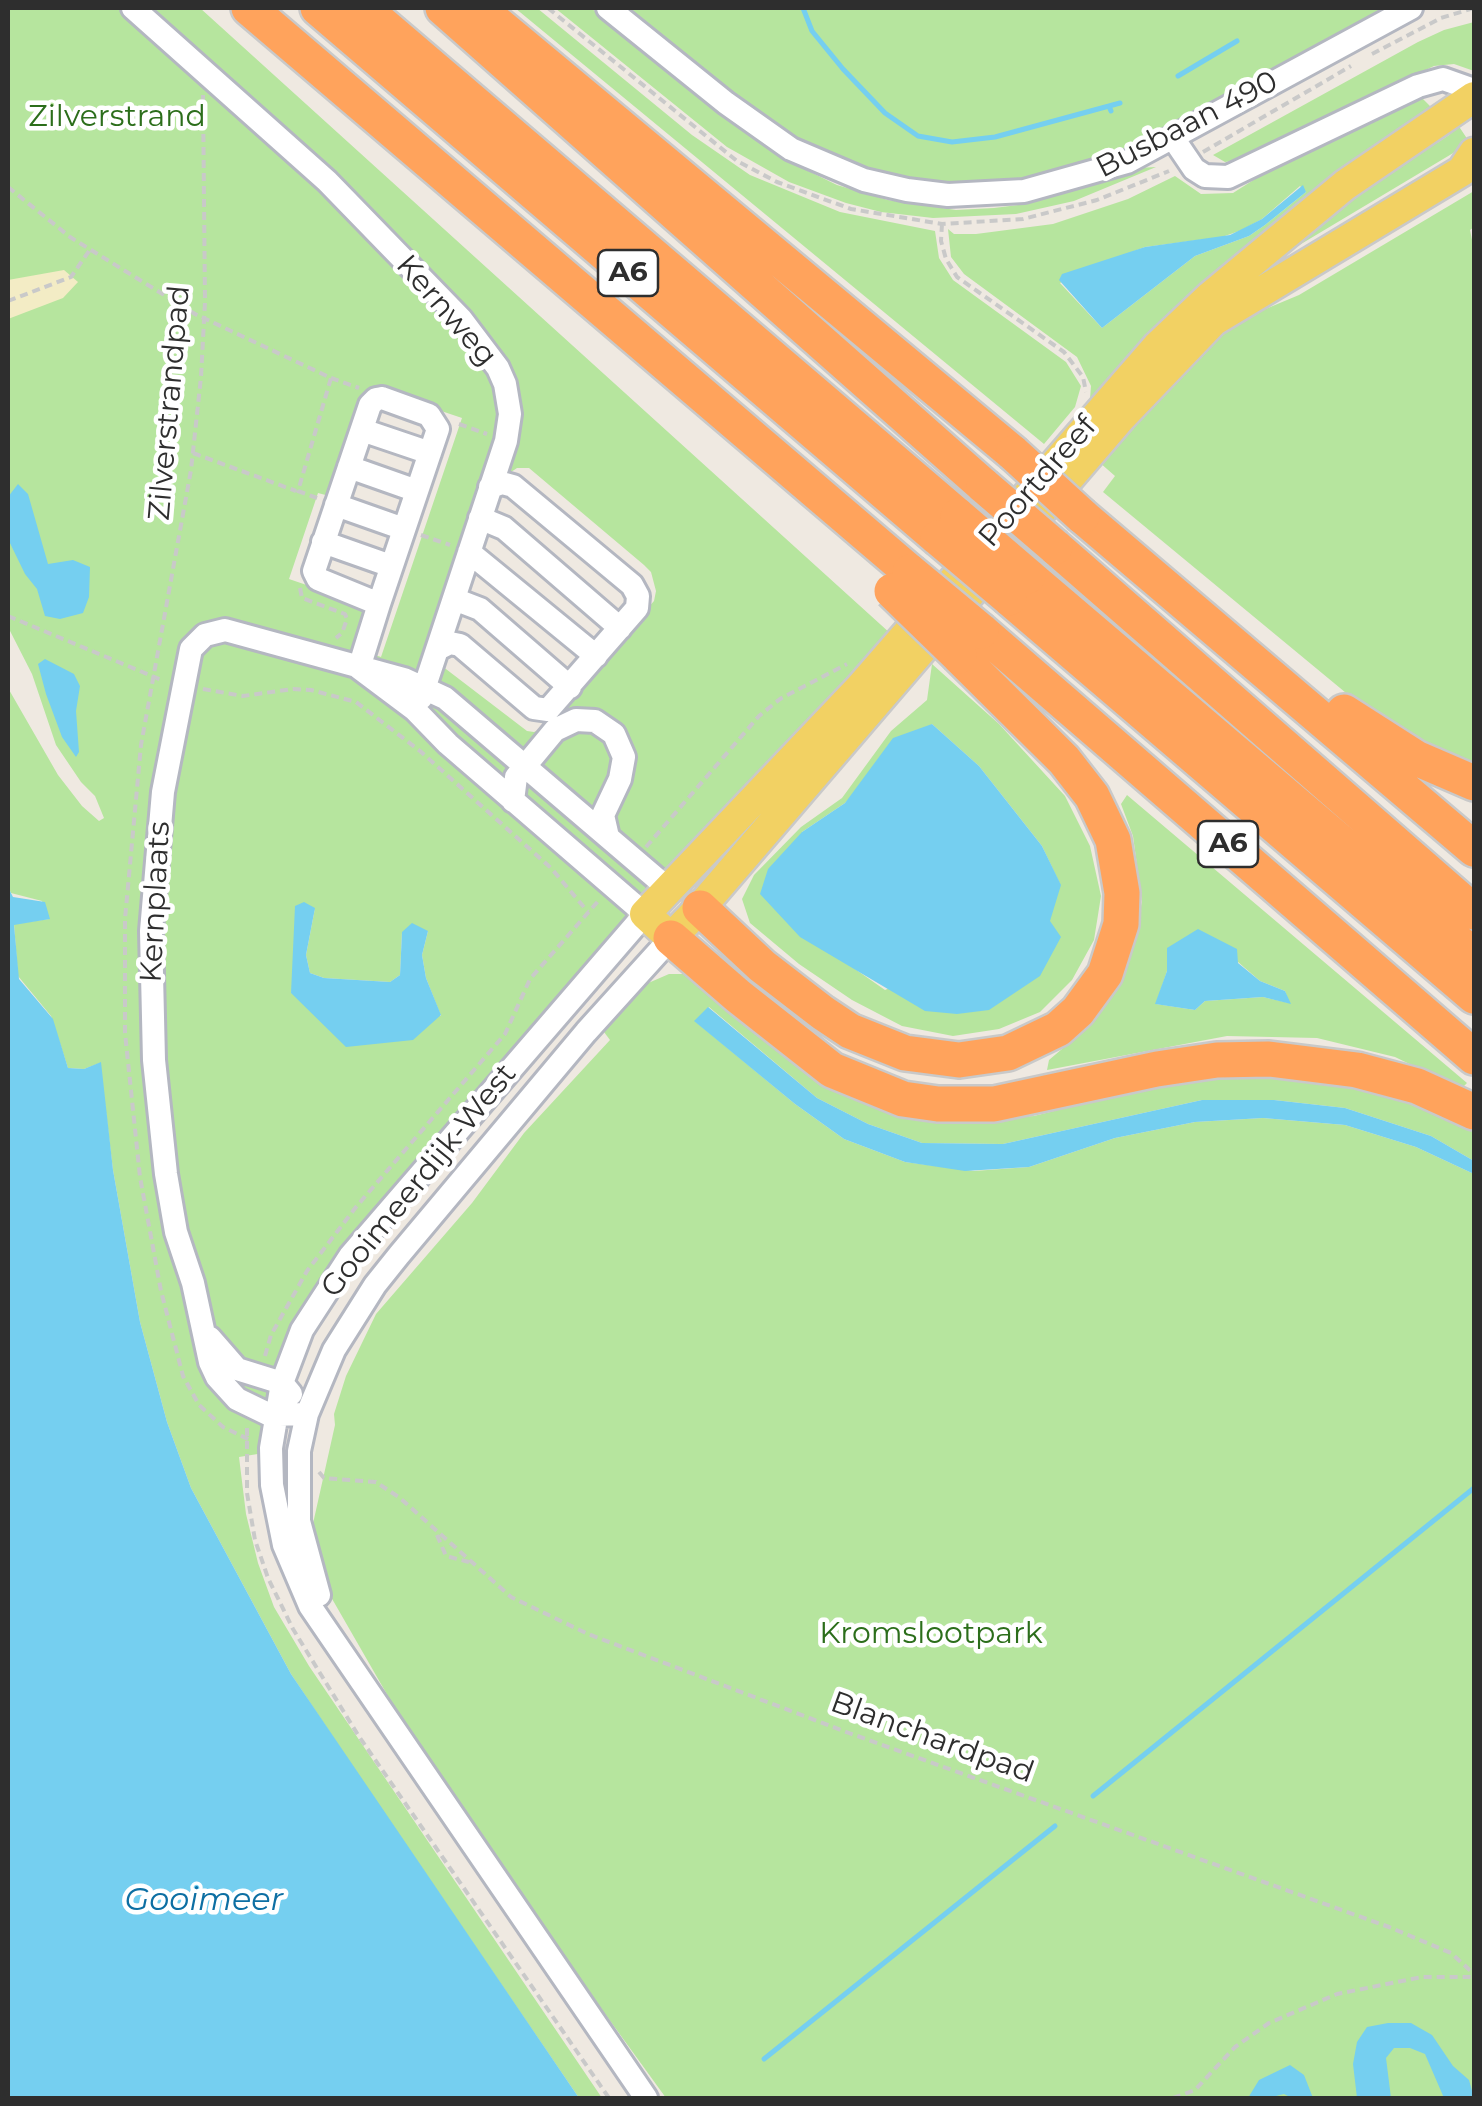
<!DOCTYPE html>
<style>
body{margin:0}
#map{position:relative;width:1482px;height:2106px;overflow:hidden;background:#efe9e1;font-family:Montserrat,sans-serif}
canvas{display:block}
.frame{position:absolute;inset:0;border:10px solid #2e2e2e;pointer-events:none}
</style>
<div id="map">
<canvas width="1482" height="2106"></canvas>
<div class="frame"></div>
</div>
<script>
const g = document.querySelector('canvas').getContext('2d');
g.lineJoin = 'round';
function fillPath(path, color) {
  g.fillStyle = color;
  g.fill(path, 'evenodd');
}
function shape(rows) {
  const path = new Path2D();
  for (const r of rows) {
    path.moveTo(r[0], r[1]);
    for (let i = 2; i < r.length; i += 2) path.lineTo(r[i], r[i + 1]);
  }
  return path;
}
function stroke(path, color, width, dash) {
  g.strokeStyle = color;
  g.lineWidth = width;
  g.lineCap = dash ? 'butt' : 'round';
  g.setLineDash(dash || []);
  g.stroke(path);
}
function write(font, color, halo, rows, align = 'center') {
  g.font = font + ' Montserrat,sans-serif';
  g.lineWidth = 9;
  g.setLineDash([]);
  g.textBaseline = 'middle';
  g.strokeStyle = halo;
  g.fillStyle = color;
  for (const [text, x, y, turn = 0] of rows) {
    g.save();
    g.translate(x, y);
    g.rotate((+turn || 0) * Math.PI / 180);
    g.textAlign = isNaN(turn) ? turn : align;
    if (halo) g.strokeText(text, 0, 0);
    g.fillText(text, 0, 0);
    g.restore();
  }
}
const green = shape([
 [8,8,200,8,891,634,317,1295,264,1453,239,1457,246,1514,258,1563,274,1607,309,1666,602,2098,579,2098,369,1791,291,1674,191,1488,167,1422,140,1322,113,1170,100,1063,84,1069,68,1068,51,1016,18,976,14,924,49,919,42,901,11,893,8,887,8,688,58,775,82,806,99,821,104,818,95,796,81,782,56,745,32,674,8,627],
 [370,387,462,418,381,657,357,649,371,607,289,579,318,493,333,497],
 [517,468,529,468,644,565,651,572,656,591,654,601,541,729,534,732,527,731,442,666,508,474],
 [315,908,306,955,310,973,324,978,390,982,400,975,402,932,428,931,422,955,426,978,441,1016,291,993],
 [515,8,537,8,692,135,750,175,840,212,935,231,939,258,953,280,1066,362,1081,386,1075,407,1044,444],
 [555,8,591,8,722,116,782,158,837,185,888,200,956,210,994,208,1026,204,1138,168,1156,167,1074,201,1016,214,933,218,881,212,846,203,789,182,727,147],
 [632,8,1384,8,1126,150,1039,178,1006,183,945,184,857,167,795,138,734,97,632,14],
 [1474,22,1474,71,1454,64,1434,66,1239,160,1225,162,1213,155,1418,42,1444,30],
 [1412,99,1423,99,1432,108,1083,413,1090,399,1091,386,1077,357,964,274,951,257,948,229,954,234,976,234,1053,224,1128,199,1175,176,1201,194,1233,193,1274,167],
 [1300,186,1306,192,1265,225,1249,236,1195,256,1102,328,1060,283,1089,268,1145,247,1222,237,1242,230,1262,219],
 [1456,122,1470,143,1291,250,1275,266,1264,265,1410,151,1437,143,1449,135],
 [1474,191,1474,227,1470,230,1474,250,1474,765,1433,751,1363,707,1103,492,1115,476,1099,462,1150,399,1232,323,1299,295],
 [932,664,999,724,1065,796,1090,846,1101,896,1094,940,1072,980,1040,1012,999,1029,953,1036,902,1026,852,1000,799,964,750,923,742,899,754,875,801,827,842,798,891,731,927,700],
 [932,724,979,766,1042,846,1060,884,1049,921,885,990,845,962,802,832,845,803],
 [1127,795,1467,1083,1461,1089,1395,1057,1317,1038,1227,1036,1047,1070,1049,1060,1089,1026,1126,964,1142,902,1133,836,1121,804],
 [1238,962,1260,981,1285,991,1289,1003,1263,997,1205,1001,1195,1010,1156,1004,1167,971],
 [669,974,686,974,858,1099,939,1122,1034,1116,1168,1082,1255,1069,1392,1091,1474,1127,1474,1161,1431,1136,1345,1108,1274,1100,1202,1100,1003,1144,922,1143,868,1124,817,1098,709,1007,695,1021,795,1104,844,1139,905,1162,974,1171,1029,1167,1115,1138,1195,1122,1263,1118,1345,1125,1416,1147,1474,1174,1474,2098,666,2098,603,2011,404,1724,331,1597,312,1528,335,1425,334,1414,346,1376,376,1314,472,1203,524,1133,610,1040,604,1032,646,984]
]);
const sand = shape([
 [64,270,78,282,63,298,8,319,8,280]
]);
const water = shape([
 [1303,185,1306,192,1265,225,1249,236,1195,256,1102,328,1059,280,1062,274,1145,247,1230,235,1262,219],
 [18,484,28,494,48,564,73,560,90,567,89,597,83,613,60,619,45,616,37,589,25,574,8,539,8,497],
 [45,659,74,674,80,686,76,711,79,752,76,757,62,737,46,694,38,664],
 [932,724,979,766,1042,846,1061,885,1050,921,1061,937,1040,976,989,1010,957,1014,925,1011,800,937,760,894,768,869,802,832,845,803,893,738],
 [8,887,13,897,45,902,50,919,14,925,19,979,53,1019,68,1068,84,1069,101,1062,113,1170,140,1322,167,1422,191,1488,291,1674,579,2098,8,2098],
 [304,902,315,908,306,955,310,973,324,978,390,982,400,975,402,932,412,923,428,931,422,955,426,978,441,1015,413,1040,346,1047,291,993,295,906],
 [1198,929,1237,949,1238,963,1260,981,1285,991,1291,1004,1263,997,1205,1001,1195,1010,1155,1004,1167,971,1167,948],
 [708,1007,817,1098,868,1124,922,1143,1003,1144,1202,1100,1274,1100,1345,1108,1431,1136,1474,1161,1474,1174,1416,1147,1345,1125,1263,1118,1195,1122,1115,1138,1029,1167,965,1171,905,1162,844,1139,795,1104,694,1021],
 [1388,2023,1411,2023,1432,2035,1453,2066,1469,2080,1474,2098,1444,2098,1425,2054,1410,2048,1394,2048,1386,2058,1391,2098,1357,2098,1353,2064,1357,2042,1367,2027],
 [1290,2065,1304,2075,1313,2098,1292,2098,1284,2094,1268,2098,1248,2098,1259,2080]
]);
const stream = shape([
 [803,8,812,31,843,69,885,113,918,136,952,142,995,137,1109,106],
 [1178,76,1237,41],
 [1111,111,1109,106,1120,103],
 [1093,1796,1474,1488],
 [764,2059,1055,1826]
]);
const path = shape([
 [548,8,737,161,777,182,851,209,942,224,1023,219,1097,200,1169,171],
 [1372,54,1441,18,1474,8],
 [203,95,205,302,201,377,191,470,141,745,125,919,125,1033,140,1177,161,1291,183,1376,199,1405,223,1427,252,1441],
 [1203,152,1351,66],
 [8,187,70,237,195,314,331,378,298,491,317,498],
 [942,224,941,241,946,259,957,277,1064,352,1083,377,1086,392],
 [8,301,71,277,89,251],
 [331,378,359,388],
 [459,424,487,434],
 [193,453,296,491],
 [421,535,450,545],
 [300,588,302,598,345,614,347,619,342,633,336,638],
 [8,616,164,681],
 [203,689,243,696,293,689,311,690,356,702,420,751,551,868,588,912],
 [646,847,759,716,780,699,847,664],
 [265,1356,271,1335,307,1271,356,1207,505,1034,530,979,600,899],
 [247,1428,247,1493,255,1540,268,1578,293,1629,358,1735,609,2098],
 [319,1472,324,1478,376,1482,400,1498,511,1597,588,1634,849,1733,1389,1927,1451,1953,1474,1974],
 [437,1535,446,1556,469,1562],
 [1173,2098,1195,2090,1235,2047,1269,2023,1337,1994,1422,1977,1474,1977]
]);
const minor = shape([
 [133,8,327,181,461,319,498,368,505,384,510,414,506,441,421,698],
 [608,8,726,103,791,149,864,180,907,190,948,195,1024,191,1127,162,1411,8],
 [1173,138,1194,169,1205,176,1228,177,1418,86,1443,79,1474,90],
 [382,398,429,415,438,429,379,604,318,579,314,571,370,405,376,399,382,398],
 [362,430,430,453],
 [349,467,417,491],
 [336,505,404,529],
 [480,518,504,528,620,628],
 [323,542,391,566],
 [469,552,596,656],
 [454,599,480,609,570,687],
 [438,649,450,643,460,645,534,708,548,710,637,608,638,596,632,585,513,486,502,483,490,487],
 [359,668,415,710,448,744,645,914,350,1256,302,1330,282,1383,271,1448,272,1485,284,1545,310,1606,646,2098],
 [359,668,379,604],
 [513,801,516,777,555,730,576,720,595,721,614,734,624,757,620,779,603,815,608,837],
 [210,1338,237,1369,282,1383,291,1394],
 [307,1414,270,1415,237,1399,217,1377,210,1362,193,1283,176,1232,166,1174,154,1060,151,931,163,792,191,649,205,635,225,630,404,679,445,698,671,891],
 [319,1595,299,1521,299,1451,307,1414,334,1350,375,1285,399,1255,586,1032,671,938]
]);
const major = shape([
 [1474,97,1345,185,1211,296,1157,347,860,688,645,914,671,938,700,908,1121,417,1213,321,1462,171,1474,153]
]);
const highway = shape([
 [249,8,910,572],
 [318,8,938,538],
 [363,8,958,516],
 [443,8,984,486],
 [478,8,1013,453],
 [1082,516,1474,849],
 [1055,547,1474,912],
 [1028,576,1474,956],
 [1009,598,1474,996],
 [981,631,1474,1057],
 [1344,712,1416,758,1474,783],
 [700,908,762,966,823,1013,850,1031,905,1053,959,1060,1008,1053,1058,1029,1078,1011,1105,974,1121,924,1122,893,1113,840,1092,796,1064,760,959,656],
 [671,938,738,996,832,1070,903,1099,938,1104,994,1104,1157,1069,1217,1060,1269,1059,1357,1070,1417,1086,1474,1112]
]);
const highwayBridge = shape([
 [1013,453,1082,516],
 [984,486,1055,547],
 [958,516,1028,576],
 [938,538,1009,598],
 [910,572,981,631],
 [892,591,959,656]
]);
const shields = [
 [628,273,60],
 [1228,844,60]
];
const shieldNames = [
 ["A6",628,273],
 ["A6",1228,844]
];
const parkNames = [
 ["Zilverstrand",117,117],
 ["Kromslootpark",931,1634]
];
const streetNames = [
 ["Busbaan 490",1187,125,-27],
 ["Kernweg",446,311,49],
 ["Zilverstrandpad",170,403,-85],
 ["Poortdreef",1038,482,-49],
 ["Kernplaats",156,902,-87],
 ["Gooimeerdijk-West",419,1181,-51],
 ["Blanchardpad",932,1738,20]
];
const waterNames = [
 ["Gooimeer",204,1901]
];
fillPath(green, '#b6e59e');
fillPath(sand, '#f3ecc5');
fillPath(water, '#75cff0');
stroke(stream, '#75cff0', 5);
stroke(minor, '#b4b7c1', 28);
stroke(major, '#c9c9c9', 35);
stroke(highway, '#c9c9c9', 40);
stroke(path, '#c9c9c9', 4, [8, 5]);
stroke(minor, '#fff', 22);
stroke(major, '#f2d163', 30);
stroke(highway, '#ffa35c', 35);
stroke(highwayBridge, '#c9c9c9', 40, []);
stroke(highwayBridge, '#ffa35c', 35);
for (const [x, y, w] of shields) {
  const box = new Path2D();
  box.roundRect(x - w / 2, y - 23, w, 46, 8);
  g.fillStyle = '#fff';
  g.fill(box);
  stroke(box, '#2e2e2e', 2.5);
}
write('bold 28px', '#2e2e2e', null, shieldNames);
write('30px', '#2c6e1b', '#fff', parkNames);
write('30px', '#2e2e2e', '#fff', streetNames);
write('italic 32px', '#0d6fa3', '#fff', waterNames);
</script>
